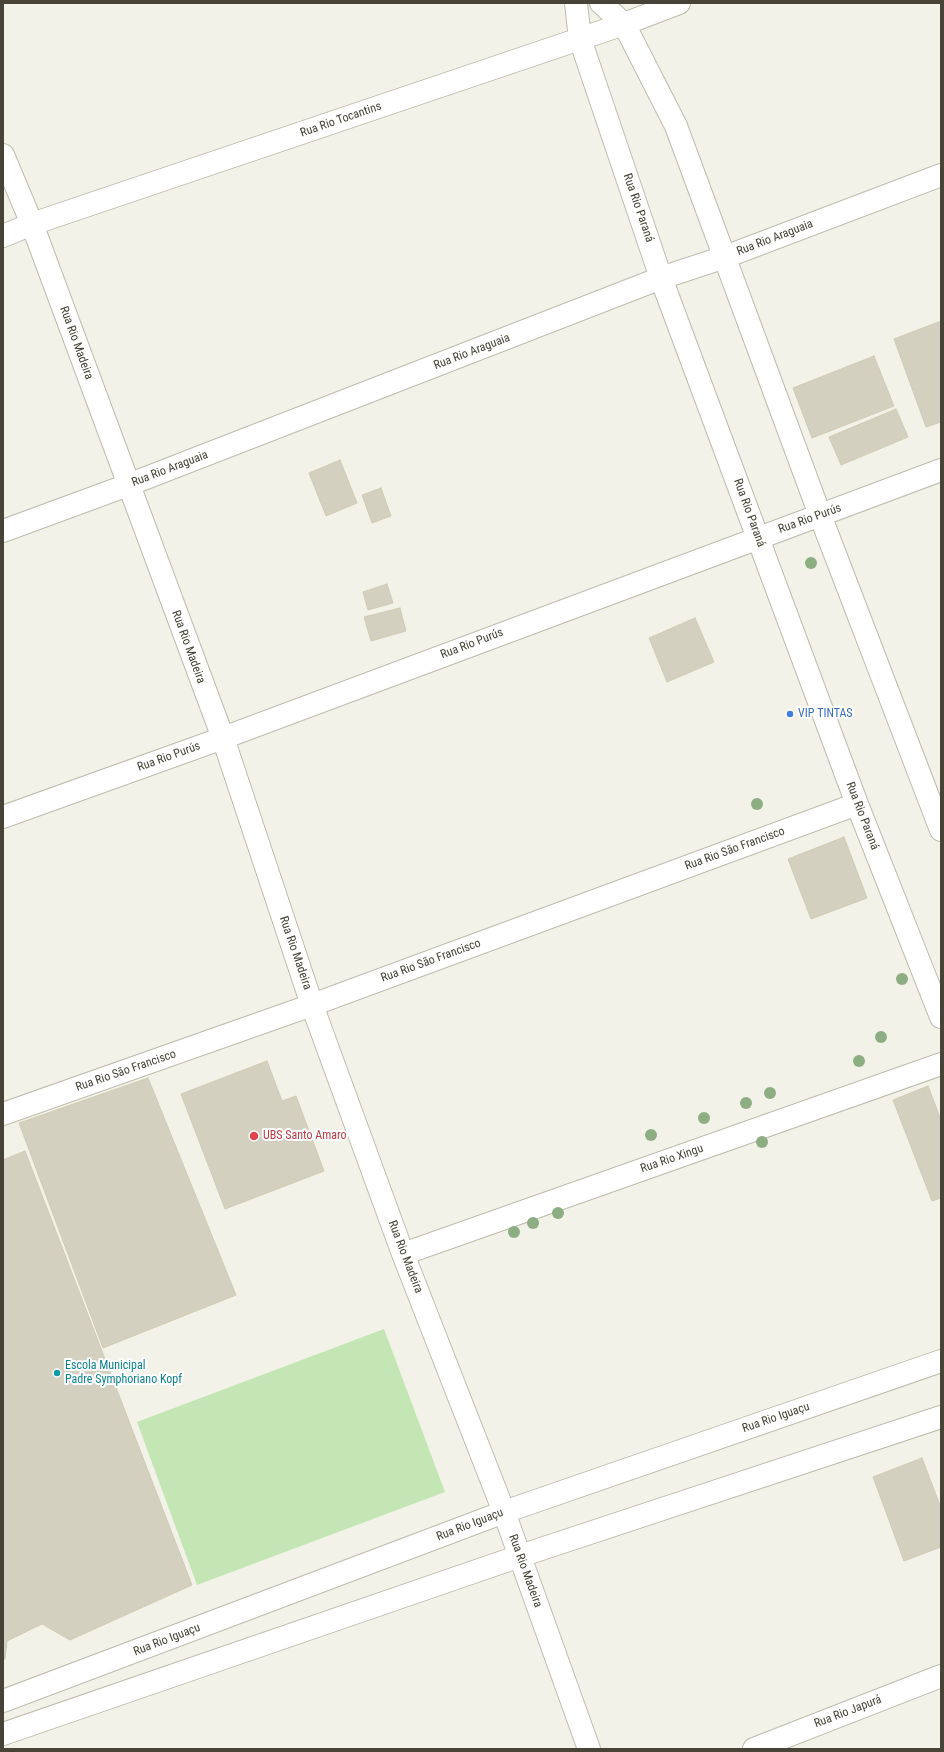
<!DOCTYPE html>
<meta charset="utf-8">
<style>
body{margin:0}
#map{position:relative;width:944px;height:1752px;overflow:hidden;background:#f3f2e9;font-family:"Roboto Condensed",sans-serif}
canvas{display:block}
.frame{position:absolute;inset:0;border:4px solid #474437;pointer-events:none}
</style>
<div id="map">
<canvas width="944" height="1752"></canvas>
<div class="frame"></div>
</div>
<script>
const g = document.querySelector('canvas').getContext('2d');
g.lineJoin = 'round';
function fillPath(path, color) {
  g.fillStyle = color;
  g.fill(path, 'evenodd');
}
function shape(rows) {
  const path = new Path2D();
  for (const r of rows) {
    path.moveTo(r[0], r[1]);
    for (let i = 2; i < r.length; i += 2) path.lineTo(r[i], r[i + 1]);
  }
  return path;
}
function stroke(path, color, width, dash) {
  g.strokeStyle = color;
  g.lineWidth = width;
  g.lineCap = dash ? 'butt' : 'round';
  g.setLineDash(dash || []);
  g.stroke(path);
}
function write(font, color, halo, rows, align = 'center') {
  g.font = font + ' "Roboto Condensed",sans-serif';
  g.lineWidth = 4;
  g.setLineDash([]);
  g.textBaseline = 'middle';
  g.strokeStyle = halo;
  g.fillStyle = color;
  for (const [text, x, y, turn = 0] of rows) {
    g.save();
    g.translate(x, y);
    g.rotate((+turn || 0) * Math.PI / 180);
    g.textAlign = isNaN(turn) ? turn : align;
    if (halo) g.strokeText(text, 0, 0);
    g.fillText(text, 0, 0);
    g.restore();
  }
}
const green = shape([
 [384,1329,445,1492,197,1585,137,1422]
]);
const building = shape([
 [941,321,941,422,926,427,894,339,941,321],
 [874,356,894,406,812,438,793,388,874,356],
 [896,409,908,437,841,465,829,437,896,409],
 [340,460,357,503,326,516,309,473,340,460],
 [381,488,391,516,372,523,362,495,381,488],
 [387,584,393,603,368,610,363,592,387,584],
 [400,608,406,631,371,641,364,617,400,608],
 [695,618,714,662,667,682,649,638,695,618],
 [844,837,867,898,811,919,788,859,844,837],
 [267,1061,282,1101,296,1096,324,1171,225,1209,181,1094,267,1061],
 [148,1078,236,1295,103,1348,19,1123,148,1078],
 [928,1086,941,1120,941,1198,932,1201,893,1100,928,1086],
 [25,1151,192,1585,70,1640,42,1624,7,1641,5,1659,3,1660,3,1160,25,1151],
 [922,1458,941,1508,941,1547,904,1561,873,1477,922,1458]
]);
const minor = shape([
 [576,3,580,39,661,278,857,804,941,1017],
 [601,3,624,24,676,126,820,515,941,830],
 [3,155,32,224,223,738,312,1005,403,1254,504,1512,589,1749],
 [3,236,32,224,624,24,679,3],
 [3,531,128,485,661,278,725,257,941,175],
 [3,817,223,738,941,470],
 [3,1114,312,1005,857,804],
 [403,1254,941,1064],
 [3,1701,504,1512,941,1361],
 [3,1734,520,1556,941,1417],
 [754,1749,941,1676]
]);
const trees = [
 [811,563],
 [757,804],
 [902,979],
 [881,1037],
 [859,1061],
 [770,1093],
 [746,1103],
 [704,1118],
 [651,1135],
 [762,1142],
 [558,1213],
 [533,1223],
 [514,1232]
];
const markers = [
 [790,714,4,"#3f7fe0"],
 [254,1136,5,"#e0444e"],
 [57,1373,4,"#0f9aa8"]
];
const streetNames = [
 ["Rua Rio Tocantins",341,120,-19],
 ["Rua Rio Paraná",638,208,71],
 ["Rua Rio Araguaia",775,238,-21],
 ["Rua Rio Madeira",76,343,70],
 ["Rua Rio Araguaia",472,352,-21],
 ["Rua Rio Araguaia",170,469,-21],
 ["Rua Rio Paraná",749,513,70],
 ["Rua Rio Purús",810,519,-20],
 ["Rua Rio Purús",472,644,-21],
 ["Rua Rio Madeira",188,647,70],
 ["Rua Rio Purús",169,757,-20],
 ["Rua Rio Paraná",862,816,69],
 ["Rua Rio São Francisco",735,849,-20],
 ["Rua Rio Madeira",295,953,71],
 ["Rua Rio São Francisco",431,961,-20],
 ["Rua Rio São Francisco",126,1071,-19],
 ["Rua Rio Xingu",672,1159,-19],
 ["Rua Rio Madeira",405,1257,69],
 ["Rua Rio Iguaçu",776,1418,-19],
 ["Rua Rio Iguaçu",470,1525,-21],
 ["Rua Rio Madeira",525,1571,70],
 ["Rua Rio Iguaçu",167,1640,-21],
 ["Rua Rio Japurá",848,1712,-21]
];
const shopNames = [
 ["VIP TINTAS",798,714]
];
const healthNames = [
 ["UBS Santo Amaro",263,1136]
];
const cultureNames = [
 ["Escola Municipal",65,1366],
 ["Padre Symphoriano Kopf",65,1380]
];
fillPath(green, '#c4e5b4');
fillPath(building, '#d4d0bf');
stroke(building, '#cfcab2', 1);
stroke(minor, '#bebcac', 24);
stroke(minor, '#fff', 22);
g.fillStyle = '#8dad82';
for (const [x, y] of trees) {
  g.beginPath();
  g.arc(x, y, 6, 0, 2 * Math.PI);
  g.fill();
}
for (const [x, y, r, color] of markers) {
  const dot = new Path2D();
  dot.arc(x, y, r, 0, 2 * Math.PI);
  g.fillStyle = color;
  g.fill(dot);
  stroke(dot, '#fff', 1.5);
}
write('12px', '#474437', '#fff', streetNames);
write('12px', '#366cbe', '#fff', shopNames, 'left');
write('12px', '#be3a42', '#fff', healthNames, 'left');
write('12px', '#0d838f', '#fff', cultureNames, 'left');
</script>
